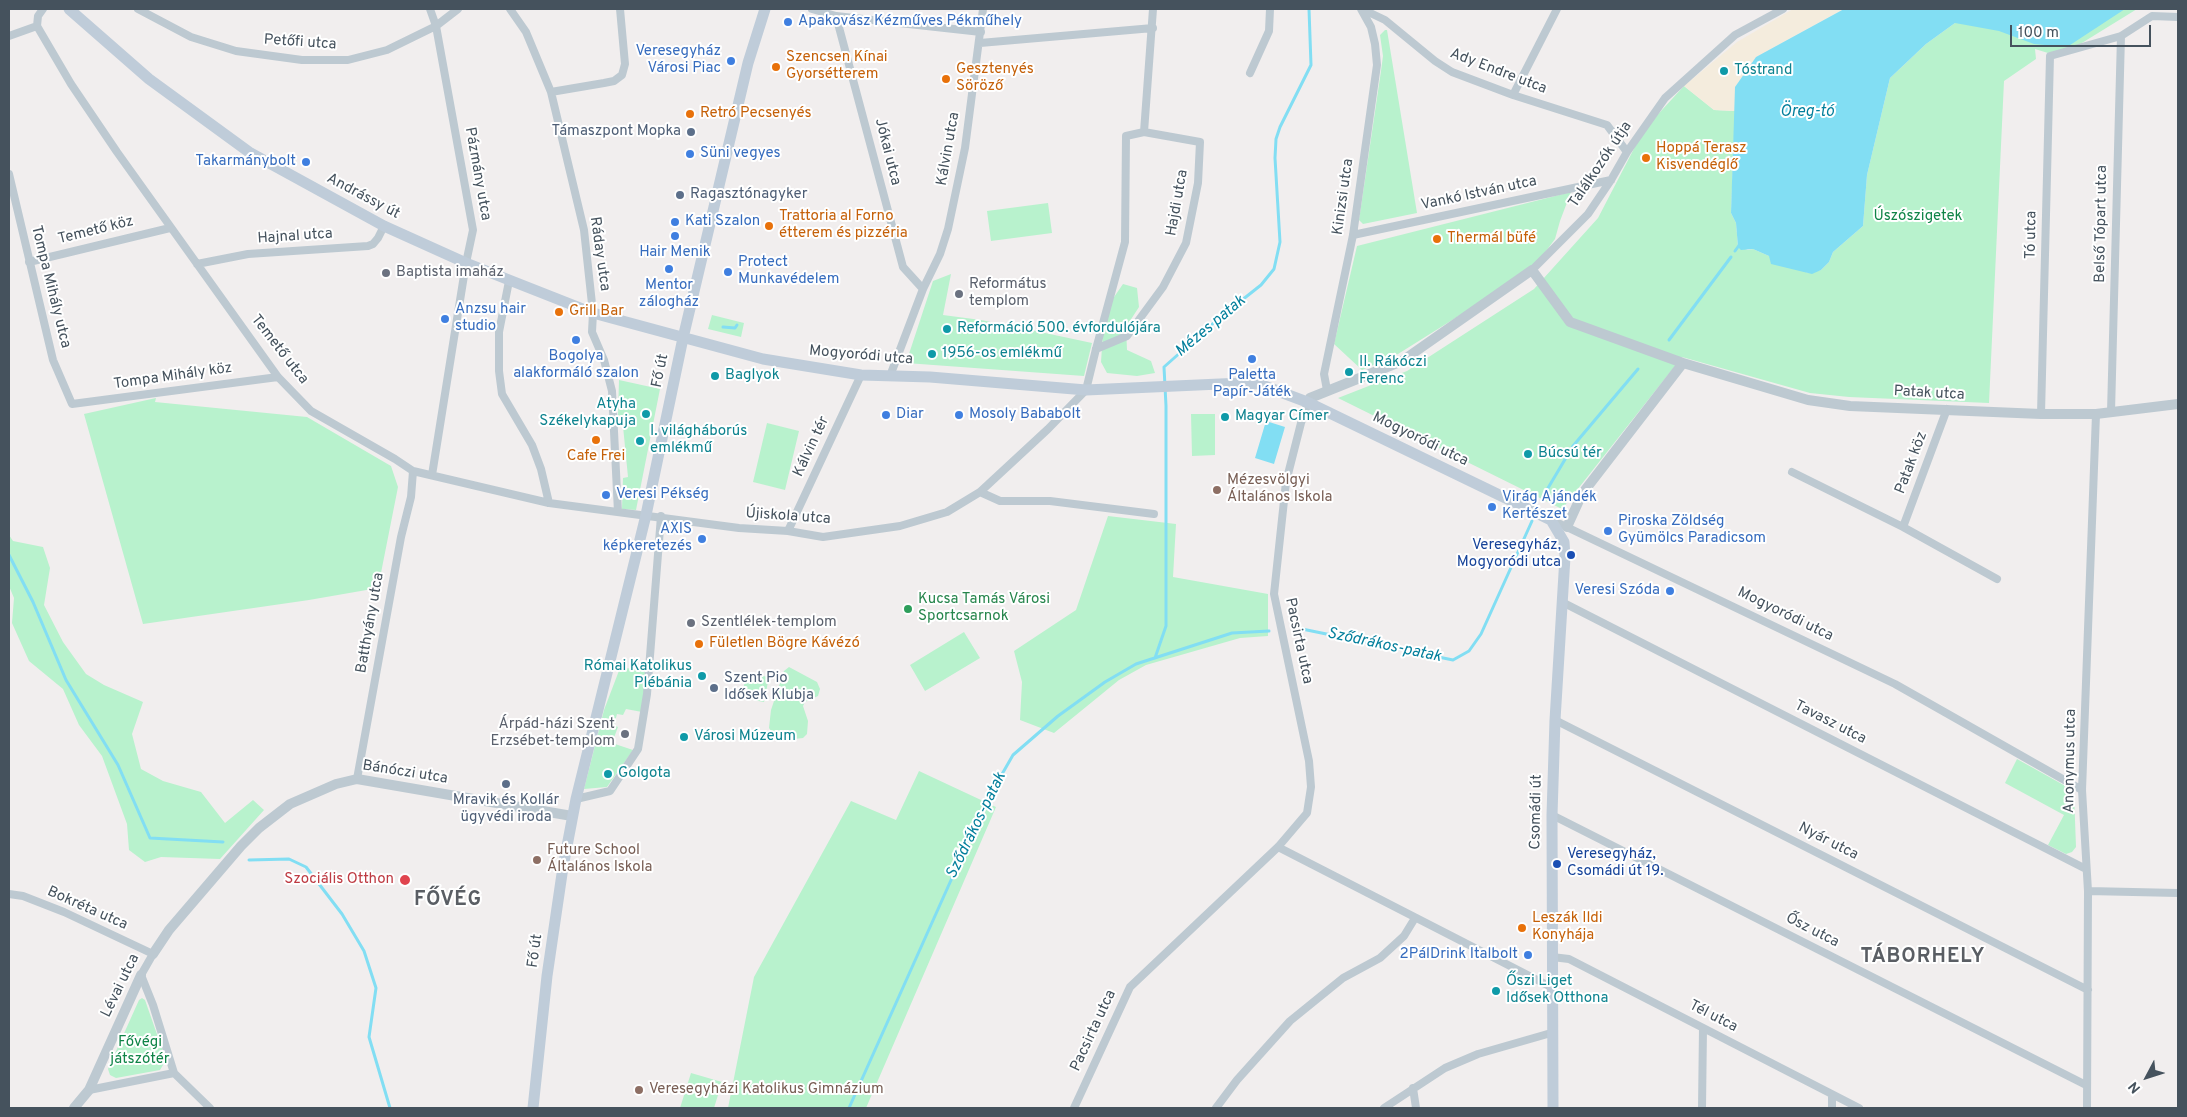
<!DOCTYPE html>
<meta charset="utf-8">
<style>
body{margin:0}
#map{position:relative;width:2187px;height:1117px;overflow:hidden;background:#f1eeee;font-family:Overpass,sans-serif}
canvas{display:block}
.frame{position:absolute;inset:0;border:10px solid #45525d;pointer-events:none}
.north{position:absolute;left:2122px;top:1052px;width:50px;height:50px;-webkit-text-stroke:4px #fff;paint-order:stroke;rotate:230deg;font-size:14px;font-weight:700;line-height:20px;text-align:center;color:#45525d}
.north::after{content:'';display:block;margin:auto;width:18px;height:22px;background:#45525d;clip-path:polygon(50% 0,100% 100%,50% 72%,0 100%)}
.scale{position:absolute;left:2010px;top:25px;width:141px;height:22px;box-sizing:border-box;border:2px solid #45525d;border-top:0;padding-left:6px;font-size:15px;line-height:18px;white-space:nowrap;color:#45525d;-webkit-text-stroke:4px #fff;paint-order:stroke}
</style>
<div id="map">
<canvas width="2187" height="1117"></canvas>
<div class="frame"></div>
<div class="north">N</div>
<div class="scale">100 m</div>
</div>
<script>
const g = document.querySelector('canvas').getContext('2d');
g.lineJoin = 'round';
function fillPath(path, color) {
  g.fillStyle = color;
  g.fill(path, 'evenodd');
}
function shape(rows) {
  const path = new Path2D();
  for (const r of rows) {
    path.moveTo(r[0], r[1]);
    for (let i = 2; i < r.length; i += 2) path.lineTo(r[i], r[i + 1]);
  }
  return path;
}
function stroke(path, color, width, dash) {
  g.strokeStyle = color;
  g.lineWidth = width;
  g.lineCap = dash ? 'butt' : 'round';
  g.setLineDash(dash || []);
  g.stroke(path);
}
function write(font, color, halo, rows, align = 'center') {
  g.font = font + ' Overpass,sans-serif';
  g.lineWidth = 4;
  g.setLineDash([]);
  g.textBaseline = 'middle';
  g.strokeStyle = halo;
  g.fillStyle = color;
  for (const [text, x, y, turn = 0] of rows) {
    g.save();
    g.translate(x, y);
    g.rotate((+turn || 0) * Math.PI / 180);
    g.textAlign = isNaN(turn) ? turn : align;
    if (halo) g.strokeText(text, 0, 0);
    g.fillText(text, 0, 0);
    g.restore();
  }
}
const green = shape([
 [1949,9,2137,9,2077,46,2048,53,2035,49,2036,59,2004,81,1989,403,1849,397,1810,393,1682,357,1562,509,1338,398,1407,371,1534,289,1598,218,1639,139,1650,123,1684,86,1714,110,1735,111,1731,213,1736,223,1738,247,1748,250,1753,249,1808,273,1821,270,1829,262,1833,252,1863,226,1867,175,1890,78,1926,44,1955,23],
 [1385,30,1387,30,1417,213,1363,224,1359,220,1381,71,1383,56,1380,35],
 [1571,192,1560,221,1555,239,1532,270,1398,354,1362,370,1334,344,1357,246],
 [1048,203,1052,233,991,241,987,211],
 [951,274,943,315,981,320,1015,327,1014,330,1019,331,1020,329,1030,333,1031,330,1092,343,1084,376,906,363,933,281],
 [1123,284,1137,288,1139,307,1126,327,1127,350,1151,361,1155,373,1137,376,1107,373,1101,362,1103,332,1112,300],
 [712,315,744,323,741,337,708,329],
 [619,380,660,389,636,510,622,509,623,478,628,477,622,416,618,416],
 [156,398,155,402,307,417,391,466,398,487,378,588,309,600,143,624,84,414],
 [1191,414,1215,414,1215,455,1192,456],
 [767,423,799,431,785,490,753,482],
 [1108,516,1176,524,1173,577,1268,594,1268,636,1240,638,1146,665,1119,680,1054,733,1020,720,1022,682,1014,651,1076,610],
 [9,535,13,541,43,547,50,568,44,605,63,642,86,674,104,685,143,702,132,734,141,769,163,781,201,792,225,823,253,800,264,810,220,859,161,857,145,862,129,850,127,824,102,756,79,725,63,689,29,661,12,623,14,598,9,586],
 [964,632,980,658,925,691,910,665],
 [789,667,817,682,820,689,818,696,805,702,803,706,808,721,807,734,803,738,794,739,774,735,769,728,771,710,784,671],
 [620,668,646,669,642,712,626,709,623,715,617,714,614,725,618,727,612,743,633,750,607,787,584,789,604,710],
 [746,673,769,677,764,702,742,698],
 [2017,759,2069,788,2074,793,2076,847,2072,852,2066,854,2048,845,2064,815,2005,783],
 [919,771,996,807,866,1108,728,1108,754,977,851,801,896,820],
 [142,998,145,1000,166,1060,160,1070,116,1078,110,1075,108,1069,139,1000],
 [691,1073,722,1082,714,1108,680,1108]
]);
const sand = shape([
 [1793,9,1844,9,1756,57,1735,87,1735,111,1714,110,1684,86,1737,42]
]);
const water = shape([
 [1844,9,2125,9,2067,47,2034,44,1999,31,1955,23,1926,44,1890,78,1867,175,1863,226,1833,252,1829,262,1821,270,1812,274,1771,264,1769,256,1753,249,1741,250,1738,247,1736,223,1731,213,1735,87,1756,57],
 [1266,421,1285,427,1274,464,1255,458]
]);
const stream = shape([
 [1735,251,1740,244],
 [723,327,735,328,737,325],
 [1669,340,1731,257],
 [1548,488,1573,446,1638,369],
 [9,555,33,602,66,680,118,765,150,838,223,842],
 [1302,629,1453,660,1469,651,1481,634,1532,521],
 [1155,658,1166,626,1166,406,1164,367,1218,319,1261,285,1274,269,1280,242,1275,158,1276,139,1280,127,1311,65,1309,9],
 [249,860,289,859,306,867,342,914,364,951,376,988,369,1037,390,1108],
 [849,1108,986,802,1013,755,1058,716,1105,682,1136,664,1232,633,1269,631]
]);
const minor = shape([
 [43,9,38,16,37,26,71,84,117,152,278,377,311,411,395,459,413,471,549,503,739,528,788,531,823,537,900,526,947,512,980,492,1048,429,1086,390,1096,349,1125,242,1126,136,1144,132,1200,142,1198,183,1186,243,1163,287,1127,336,1096,349],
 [138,9,191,37,236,51,302,60,348,60,387,50,436,26,458,9],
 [430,9,436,26,473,230,466,263,432,475],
 [510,9,526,32,551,92,584,230,593,313,592,332,604,360,612,391,618,512],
 [812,9,836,16,981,32],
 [1362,9,1385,20,1435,61,1452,72,1513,95,1607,125,1627,152],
 [836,16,903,267,923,289],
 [9,36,37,26],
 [980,43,1153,28],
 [1250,73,1269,31,1270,9],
 [551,92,604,83,614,81,622,75,625,64,620,9],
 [1513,95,1557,9],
 [1144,132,1153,9],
 [9,174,53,360,72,404,278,377],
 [1353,235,1611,180],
 [29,262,170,228],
 [197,264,248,254,368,246,373,244,378,238,384,226],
 [1532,270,1588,214,1611,180,1627,152,1665,98,1735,35,1783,9],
 [509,281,499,332,499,371,502,394,532,445,541,469,549,503],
 [890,376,923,289,940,254,948,229,965,148,983,9],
 [1327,390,1324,374,1353,235,1377,65,1375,44,1371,27,1361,9],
 [2111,412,2121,36],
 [2041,414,2050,56,2121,36,2152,16,2178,17],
 [1792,472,1903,527,1997,579],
 [980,492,1000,501,1050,501,1154,514],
 [1552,520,1895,684,2082,790],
 [1903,527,1947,409],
 [788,531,861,375],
 [1562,602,2086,869],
 [1555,720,2088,990],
 [357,779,401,537,411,497,413,471],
 [576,799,610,791,638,749,647,694,661,516],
 [1552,815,2086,1085],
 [1278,847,1551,987],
 [2088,891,2178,893],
 [9,894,23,896,64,912,153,954,141,975,153,1005,174,1073,210,1108],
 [1552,957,1569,959,1859,1108],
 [1413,1088,1416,1108],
 [89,1090,174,1073],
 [1832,1095,1832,1108],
 [1074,1108,1130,987,1278,847,1307,813,1311,787,1309,761,1274,594,1286,482,1301,423,1309,400],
 [1216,1108,1237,1080,1290,1021,1343,978,1380,958,1404,936,1415,918],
 [1384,1108,1445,1068,1478,1054,1551,1033],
 [1702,1108,1703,1028],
 [2087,1108,2088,891,2082,790,2096,414]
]);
const tertiary = shape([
 [1310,398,1402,361,1532,270,1570,322,1683,363,1808,400,1850,406,2041,414,2096,414,2178,404],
 [1567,527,1582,494,1683,363],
 [153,954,169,930,241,846,259,828,290,804,336,784,357,779,572,816],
 [74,1108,89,1090,141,975]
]);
const secondary = shape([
 [69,9,149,79,249,152,384,226,466,263,593,313,763,359,861,375,930,377,1086,390,1242,383,1259,384,1307,402,1551,520,1564,542,1565,557,1555,720,1552,815,1553,1108],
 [533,1108,547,976,563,867,576,799,646,515,683,338,748,63,765,9]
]);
const markers = [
 [788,22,5,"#3f7fe0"],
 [731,61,5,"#3f7fe0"],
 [776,67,5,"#e8710a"],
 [1724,71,5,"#0f9aa8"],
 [946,79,5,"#e8710a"],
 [690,114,5,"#e8710a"],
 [691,132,5,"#5c6f8a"],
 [690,154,5,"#3f7fe0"],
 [1646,158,5,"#e8710a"],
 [306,162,5,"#3f7fe0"],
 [680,195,5,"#5c6f8a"],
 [675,222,5,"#3f7fe0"],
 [769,226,5,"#e8710a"],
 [675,236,5,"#3f7fe0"],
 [1437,239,5,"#e8710a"],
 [669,269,5,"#3f7fe0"],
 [728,272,5,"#3f7fe0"],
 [386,273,5,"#6b7280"],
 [959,294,5,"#6b7280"],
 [559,312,5,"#e8710a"],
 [445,319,5,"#3f7fe0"],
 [947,329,5,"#0f9aa8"],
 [576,340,5,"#3f7fe0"],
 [932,354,5,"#0f9aa8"],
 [1252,359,5,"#3f7fe0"],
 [1349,372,5,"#0f9aa8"],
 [715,376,5,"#0f9aa8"],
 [646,414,5,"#0f9aa8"],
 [886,415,5,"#3f7fe0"],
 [959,415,5,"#3f7fe0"],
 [1225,417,5,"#0f9aa8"],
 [596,440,5,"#e8710a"],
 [640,441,5,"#0f9aa8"],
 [1528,454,5,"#0f9aa8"],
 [1217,490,5,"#8d6e63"],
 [606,495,5,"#3f7fe0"],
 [1492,507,5,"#3f7fe0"],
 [1608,531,5,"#3f7fe0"],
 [702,539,5,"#3f7fe0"],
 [1571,555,5,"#1a4fb4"],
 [1670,591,5,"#3f7fe0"],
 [908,609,5,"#2e9e5b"],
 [691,623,5,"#6b7280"],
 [699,644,5,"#e8710a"],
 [702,676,5,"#0f9aa8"],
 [714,688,5,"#5c6f8a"],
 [625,734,5,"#6b7280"],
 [684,737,5,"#0f9aa8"],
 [608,774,5,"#0f9aa8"],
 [506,784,5,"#5c6f8a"],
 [537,860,5,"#8d6e63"],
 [1557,864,5,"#1a4fb4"],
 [405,880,6,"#e0444e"],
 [1522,928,5,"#e8710a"],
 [1528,955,5,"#3f7fe0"],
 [1496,991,5,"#0f9aa8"],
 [639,1090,5,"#8d6e63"]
];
const shopNames = [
 ["Apakovász Kézműves Pékműhely",798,22],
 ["Veresegyház",721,52,"right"],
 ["Városi Piac",721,69,"right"],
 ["Süni vegyes",700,154],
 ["Takarmánybolt",296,162,"right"],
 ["Kati Szalon",685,222],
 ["Hair Menik",675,253,"center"],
 ["Protect",738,263],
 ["Munkavédelem",738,280],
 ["Mentor",669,286,"center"],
 ["zálogház",669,303,"center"],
 ["Anzsu hair",455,310],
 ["studio",455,327],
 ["Bogolya",576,357,"center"],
 ["alakformáló szalon",576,374,"center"],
 ["Paletta",1252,376,"center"],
 ["Papír-Játék",1252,393,"center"],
 ["Diar",896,415],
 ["Mosoly Bababolt",969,415],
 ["Veresi Pékség",616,495],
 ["Virág Ajándék",1502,498],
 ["Kertészet",1502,515],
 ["Piroska Zöldség",1618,522],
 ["Gyümölcs Paradicsom",1618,539],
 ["AXIS",692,530,"right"],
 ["képkeretezés",692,547,"right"],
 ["Veresi Szóda",1660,591,"right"],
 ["2PálDrink Italbolt",1518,955,"right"]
];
const streetNames = [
 ["Petőfi utca",300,43,4],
 ["Ady Endre utca",1498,72,21],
 ["Kálvin utca",949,149,-80],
 ["Jókai utca",887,152,76],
 ["Találkozók útja",1601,165,-56],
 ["Pázmány utca",477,174,80],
 ["Vankó István utca",1479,194,-12],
 ["Andrássy út",363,197,28],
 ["Kinizsi utca",1344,197,-82],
 ["Hajdi utca",1178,203,-80],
 ["Belső Tópart utca",2102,224,-89],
 ["Temető köz",96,231,-14],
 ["Tó utca",2032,235,-89],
 ["Hajnal utca",295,237,-4],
 ["Ráday utca",599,254,82],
 ["Tompa Mihály utca",50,287,76],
 ["Temető utca",279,350,52],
 ["Mogyoródi utca",861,356,5],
 ["Fő út",661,371,-78],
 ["Tompa Mihály köz",173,377,-8],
 ["Patak utca",1929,394,3],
 ["Mogyoródi utca",1420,440,26],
 ["Kálvin tér",812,447,-65],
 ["Patak köz",1912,463,-69],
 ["Újiskola utca",788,517,4],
 ["Mogyoródi utca",1785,615,26],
 ["Batthyány utca",371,623,-80],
 ["Pacsirta utca",1298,641,78],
 ["Tavasz utca",1830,723,27],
 ["Anonymus utca",2071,761,-89],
 ["Bánóczi utca",405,773,9],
 ["Csomádi út",1537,812,-89],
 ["Nyár utca",1828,842,27],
 ["Bokréta utca",87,909,24],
 ["Ősz utca",1812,931,27],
 ["Fő út",536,951,-82],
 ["Lévai utca",121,986,-64],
 ["Tél utca",1713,1017,27],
 ["Pacsirta utca",1094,1031,-65]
];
const foodNames = [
 ["Szencsen Kínai",786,58],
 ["Gyorsétterem",786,75],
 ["Gesztenyés",956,70],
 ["Söröző",956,87],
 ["Retró Pecsenyés",700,114],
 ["Hoppá Terasz",1656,149],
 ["Kisvendéglő",1656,166],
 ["Trattoria al Forno",779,217],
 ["étterem és pizzéria",779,234],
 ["Thermál büfé",1447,239],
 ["Grill Bar",569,312],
 ["Cafe Frei",596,457,"center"],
 ["Fületlen Bögre Kávézó",709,644],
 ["Leszák Ildi",1532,919],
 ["Konyhája",1532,936]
];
const cultureNames = [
 ["Tóstrand",1734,71],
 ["Reformáció 500. évfordulójára",957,329],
 ["1956-os emlékmű",942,354],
 ["II. Rákóczi",1359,363],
 ["Ferenc",1359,380],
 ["Baglyok",725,376],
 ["Atyha",636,405,"right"],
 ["Székelykapuja",636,422,"right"],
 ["Magyar Címer",1235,417],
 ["I. világháborús",650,432],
 ["emlékmű",650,449],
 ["Búcsú tér",1538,454],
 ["Római Katolikus",692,667,"right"],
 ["Plébánia",692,684,"right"],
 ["Városi Múzeum",694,737],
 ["Golgota",618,774],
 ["Őszi Liget",1506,982],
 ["Idősek Otthona",1506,999]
];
const serviceNames = [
 ["Támaszpont Mopka",681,132,"right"],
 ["Ragasztónagyker",690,195],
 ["Szent Pio",724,679],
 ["Idősek Klubja",724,696],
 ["Mravik és Kollár",506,801,"center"],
 ["ügyvédi iroda",506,818,"center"]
];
const parkNames = [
 ["Úszószigetek",1918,217],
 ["Fővégi",140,1043],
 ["játszótér",140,1060]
];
const worshipNames = [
 ["Baptista imaház",396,273],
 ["Református",969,285],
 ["templom",969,302],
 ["Szentlélek-templom",701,623],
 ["Árpád-házi Szent",615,725,"right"],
 ["Erzsébet-templom",615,742,"right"]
];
const educationNames = [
 ["Mézesvölgyi",1227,481],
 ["Általános Iskola",1227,498],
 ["Future School",547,851],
 ["Általános Iskola",547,868],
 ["Veresegyházi Katolikus Gimnázium",649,1090]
];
const transitNames = [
 ["Veresegyház,",1561,546],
 ["Mogyoródi utca",1561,563],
 ["Veresegyház,",1567,855,"left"],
 ["Csomádi út 19.",1567,872,"left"]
];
const leisureNames = [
 ["Kucsa Tamás Városi",918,600],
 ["Sportcsarnok",918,617]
];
const healthNames = [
 ["Szociális Otthon",394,880]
];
const waterNames = [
 ["Öreg-tó",1807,113],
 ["Mézes patak",1211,327,-40],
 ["Sződrákos-patak",1384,646,12],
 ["Sződrákos-patak",977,826,-64]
];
const districtNames = [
 ["FŐVÉG",448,901],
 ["TÁBORHELY",1923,958]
];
fillPath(green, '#b8f2cd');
fillPath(sand, '#f4ecdd');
fillPath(water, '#82def3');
stroke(stream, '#82def3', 3);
stroke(minor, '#bdc9d1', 8);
stroke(tertiary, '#bdc9d1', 10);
stroke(secondary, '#bfccd9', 11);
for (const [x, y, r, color] of markers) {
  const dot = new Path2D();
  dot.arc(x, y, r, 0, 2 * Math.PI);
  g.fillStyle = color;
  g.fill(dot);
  stroke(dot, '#fff', 2);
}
write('15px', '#366cbe', '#fff', shopNames, 'left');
write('15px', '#45525d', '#fff', streetNames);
write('15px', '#c56008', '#fff', foodNames, 'left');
write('15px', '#0d838f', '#fff', cultureNames, 'left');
write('15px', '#4e5e75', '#fff', serviceNames, 'left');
write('15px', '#0f8447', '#fff', parkNames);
write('15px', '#5b616d', '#fff', worshipNames, 'left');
write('15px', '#785e54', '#fff', educationNames, 'left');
write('15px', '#164399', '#fff', transitNames, 'right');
write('15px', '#27864d', '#fff', leisureNames, 'left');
write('15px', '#be3a42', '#fff', healthNames, 'right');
write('italic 16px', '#037f9c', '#fff', waterNames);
g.letterSpacing = '1px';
write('bold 20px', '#5a5e64', '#fff', districtNames);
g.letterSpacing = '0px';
</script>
